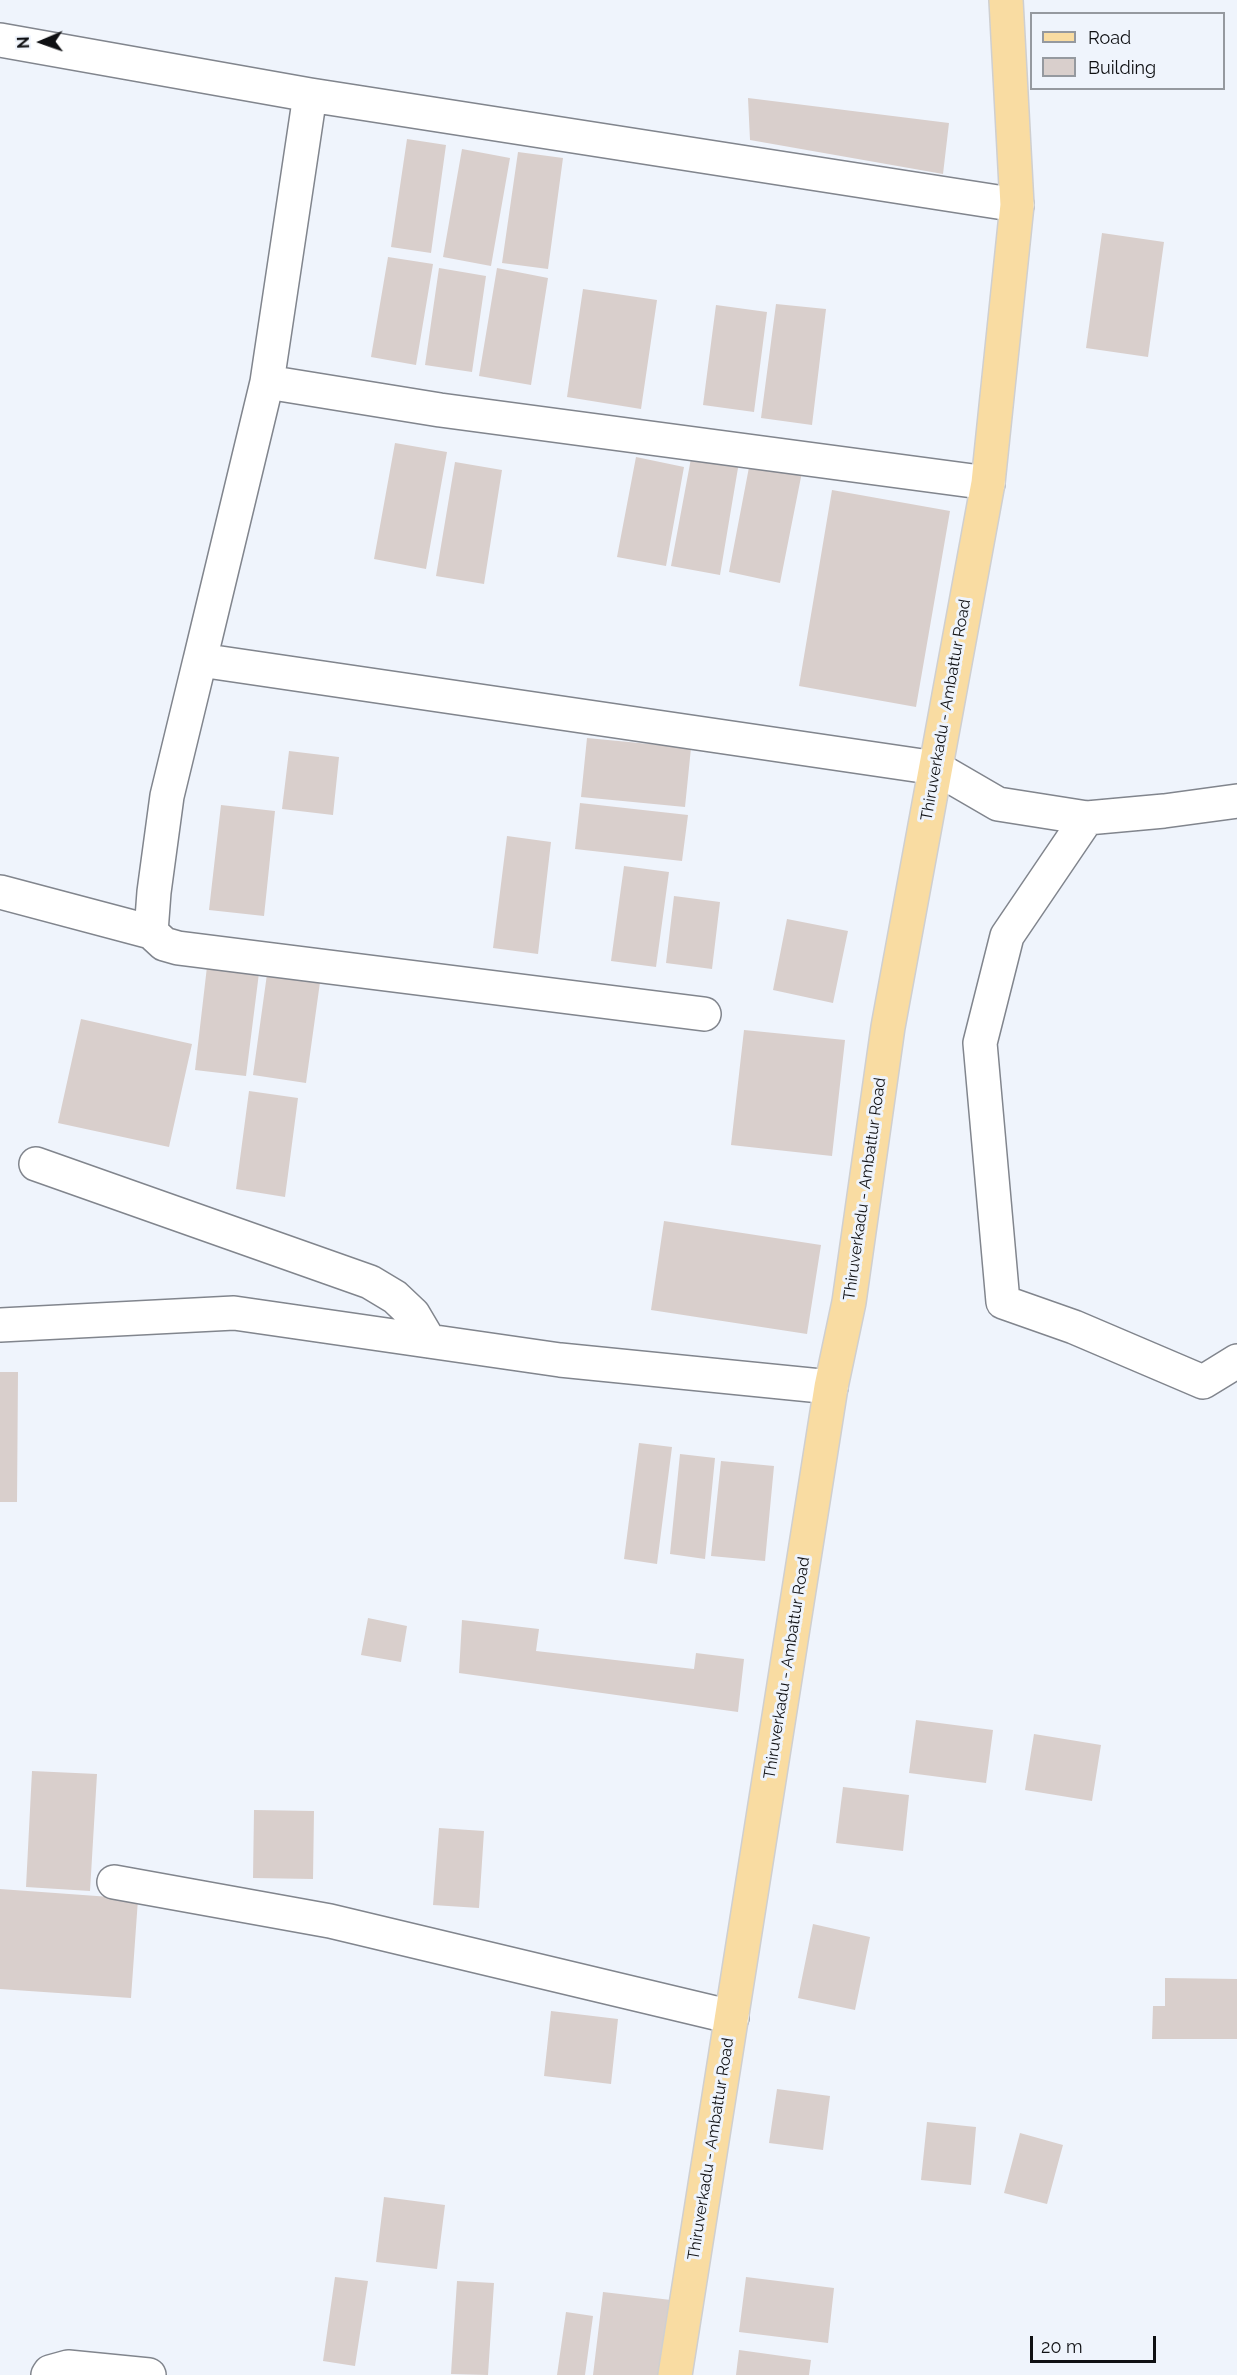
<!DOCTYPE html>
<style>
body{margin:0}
#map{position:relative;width:1237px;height:2375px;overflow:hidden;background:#eff4fc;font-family:Raleway,sans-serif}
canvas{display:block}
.legend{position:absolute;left:1030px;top:12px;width:195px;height:78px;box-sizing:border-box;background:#eff4fc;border:2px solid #95999f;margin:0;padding:8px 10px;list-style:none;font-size:18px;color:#0f1013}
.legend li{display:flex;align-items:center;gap:12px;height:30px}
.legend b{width:30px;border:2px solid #95999f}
.north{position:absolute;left:12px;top:12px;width:60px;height:60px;-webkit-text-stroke:4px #eff4fc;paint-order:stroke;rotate:268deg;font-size:16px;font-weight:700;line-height:24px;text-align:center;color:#0f1013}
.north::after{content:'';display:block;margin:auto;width:21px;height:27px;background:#0f1013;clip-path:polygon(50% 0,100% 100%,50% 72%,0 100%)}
.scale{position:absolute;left:1030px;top:2336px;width:126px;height:27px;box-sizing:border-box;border:3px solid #0f1013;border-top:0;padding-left:8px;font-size:18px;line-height:21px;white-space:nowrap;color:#0f1013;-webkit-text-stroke:4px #eff4fc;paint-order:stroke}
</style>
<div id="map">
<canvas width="1237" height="2375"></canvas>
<ul class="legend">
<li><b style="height:8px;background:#f9dca2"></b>Road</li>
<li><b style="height:16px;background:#d9cfcc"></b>Building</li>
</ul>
<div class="north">N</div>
<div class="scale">20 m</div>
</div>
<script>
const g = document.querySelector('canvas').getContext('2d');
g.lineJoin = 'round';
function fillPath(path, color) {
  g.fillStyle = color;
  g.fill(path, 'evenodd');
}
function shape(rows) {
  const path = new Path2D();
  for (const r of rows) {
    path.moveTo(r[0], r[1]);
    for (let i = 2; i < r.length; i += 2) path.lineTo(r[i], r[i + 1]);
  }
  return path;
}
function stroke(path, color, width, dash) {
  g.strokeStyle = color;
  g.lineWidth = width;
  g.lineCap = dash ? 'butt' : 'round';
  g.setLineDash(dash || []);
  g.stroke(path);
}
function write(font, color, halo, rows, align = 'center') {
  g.font = font + ' Raleway,sans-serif';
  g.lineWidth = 6;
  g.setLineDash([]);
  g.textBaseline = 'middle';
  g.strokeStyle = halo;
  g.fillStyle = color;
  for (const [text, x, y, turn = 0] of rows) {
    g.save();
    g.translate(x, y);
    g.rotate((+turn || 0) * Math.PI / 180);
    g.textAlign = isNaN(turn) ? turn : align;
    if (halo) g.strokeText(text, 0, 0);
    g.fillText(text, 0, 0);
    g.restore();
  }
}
const building = shape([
 [748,98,949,123,943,174,750,140],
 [407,139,446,145,431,253,391,247],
 [462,149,510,158,491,266,443,257],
 [518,152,563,158,548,269,502,263],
 [1102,233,1164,242,1148,357,1086,348],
 [388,257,433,264,416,365,371,357],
 [439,268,486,276,472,372,425,365],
 [497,268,548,278,531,385,479,376],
 [583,289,657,300,641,409,567,397],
 [776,304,826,309,812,425,761,418],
 [716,305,767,312,754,412,703,405],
 [395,443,447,452,426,569,374,559],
 [692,453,739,462,720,575,671,566],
 [636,457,684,467,666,566,617,557],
 [455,462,502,470,484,584,436,576],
 [750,462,802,472,780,583,729,572],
 [832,490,950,511,916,707,799,686],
 [587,738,691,748,685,807,581,797],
 [289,751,339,757,333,815,282,809],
 [580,803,688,815,682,861,575,849],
 [221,805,275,811,264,916,209,910],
 [507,836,551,842,538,954,493,948],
 [624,866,669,872,656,967,611,961],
 [674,896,720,902,712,969,666,963],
 [787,919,848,931,833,1003,773,990],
 [208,958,260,965,246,1076,195,1070],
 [268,967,321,975,306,1083,253,1075],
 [81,1019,192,1044,169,1147,58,1123],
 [744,1030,845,1040,832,1156,731,1145],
 [249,1091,298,1098,285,1197,236,1189],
 [664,1221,821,1245,807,1334,651,1310],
 [0,1372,18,1372,17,1502,0,1502],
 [639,1443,672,1447,657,1564,624,1559],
 [680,1454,715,1458,705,1559,670,1554],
 [721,1461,774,1466,765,1561,711,1556],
 [368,1618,407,1626,401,1662,361,1655],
 [462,1620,539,1629,536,1651,694,1669,696,1653,744,1659,738,1712,459,1673],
 [916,1720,993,1730,986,1783,909,1773],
 [1034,1734,1101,1745,1092,1801,1025,1790],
 [32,1771,97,1774,90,1891,26,1887],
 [843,1787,909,1795,903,1851,836,1843],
 [254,1810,314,1811,313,1879,253,1878],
 [439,1828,484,1831,479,1908,433,1905],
 [0,1889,138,1899,131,1998,0,1989],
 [813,1924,870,1937,855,2010,798,1998],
 [1165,1978,1237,1979,1237,2039,1152,2039,1153,2006,1165,2006],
 [551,2011,618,2019,611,2084,544,2076],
 [777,2089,830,2096,823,2150,769,2143],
 [927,2122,976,2127,971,2185,921,2180],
 [1020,2133,1063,2145,1047,2204,1004,2193],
 [384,2197,445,2205,437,2269,376,2262],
 [335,2277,368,2281,355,2366,323,2361],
 [746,2277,834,2288,828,2343,739,2332],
 [457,2281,494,2283,488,2375,451,2374],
 [603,2292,671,2300,662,2375,593,2375],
 [566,2312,593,2316,585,2375,557,2375],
 [739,2350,811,2360,809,2375,736,2375]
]);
const minor = shape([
 [0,40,310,95,1017,205],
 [310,95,267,382,200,660,936,768,998,804,1087,818,1164,811,1237,801],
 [267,382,440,410,988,483],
 [200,660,167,796,154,892,151,932,164,944,178,948,704,1014],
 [1087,818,1007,936,980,1043,1003,1302,1074,1327,1203,1382,1237,1361],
 [0,892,151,932],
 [36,1164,370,1282,395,1297,413,1314,429,1341],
 [0,1325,234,1313,560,1360,831,1387],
 [114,1882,330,1921,732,2017],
 [48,2375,50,2372,68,2367,149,2375]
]);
const major = shape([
 [675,2375,831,1387,849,1302,888,1027,988,483,1017,205,1006,0]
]);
const streetNames = [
 ["Thiruverkadu - Ambattur Road",946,710,-80],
 ["Thiruverkadu - Ambattur Road",865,1189,-82],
 ["Thiruverkadu - Ambattur Road",787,1668,-81],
 ["Thiruverkadu - Ambattur Road",711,2149,-81]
];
fillPath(building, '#d9cfcc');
stroke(minor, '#81858d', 36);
stroke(major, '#cfcfd0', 36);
stroke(minor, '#fff', 33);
stroke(major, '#f9dca2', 33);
write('16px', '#0f1013', '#eff4fc', streetNames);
</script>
